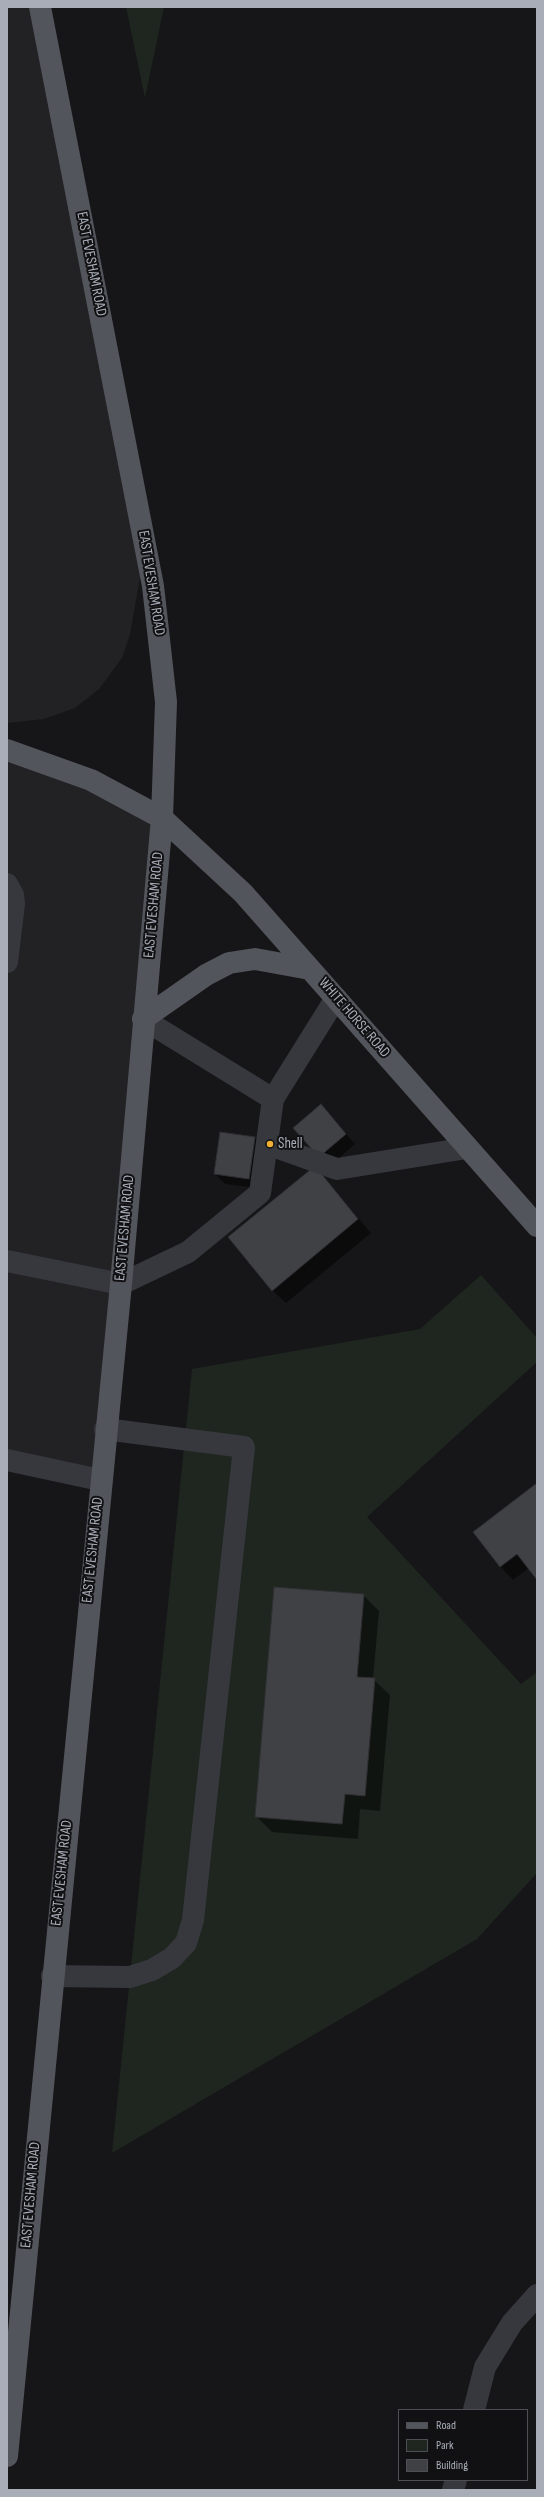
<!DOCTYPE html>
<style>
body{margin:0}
#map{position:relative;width:544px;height:2497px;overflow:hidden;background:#161618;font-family:"Sofia Sans Condensed",sans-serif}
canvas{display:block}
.frame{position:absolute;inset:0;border:8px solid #a8adb8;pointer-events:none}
.legend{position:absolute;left:398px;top:2409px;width:130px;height:72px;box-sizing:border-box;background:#111113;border:1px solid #4d4f55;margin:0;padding:5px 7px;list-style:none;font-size:12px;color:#a8adb8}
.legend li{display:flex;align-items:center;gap:8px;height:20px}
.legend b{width:20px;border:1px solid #4d4f55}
</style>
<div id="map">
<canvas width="544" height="2497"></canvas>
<div class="frame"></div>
<ul class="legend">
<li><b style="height:5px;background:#53555c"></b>Road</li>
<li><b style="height:11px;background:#1e261f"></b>Park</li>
<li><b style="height:11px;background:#404145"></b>Building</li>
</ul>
</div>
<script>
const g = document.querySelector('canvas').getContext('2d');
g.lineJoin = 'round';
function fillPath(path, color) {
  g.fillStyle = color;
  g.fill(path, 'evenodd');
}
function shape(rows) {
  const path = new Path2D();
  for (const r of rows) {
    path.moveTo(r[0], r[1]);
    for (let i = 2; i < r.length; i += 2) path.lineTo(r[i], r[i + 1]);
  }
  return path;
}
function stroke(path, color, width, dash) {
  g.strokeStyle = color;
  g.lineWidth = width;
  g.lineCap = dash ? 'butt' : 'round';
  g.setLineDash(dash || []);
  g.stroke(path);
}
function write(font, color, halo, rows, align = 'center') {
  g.font = font + ' "Sofia Sans Condensed",sans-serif';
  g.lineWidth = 4;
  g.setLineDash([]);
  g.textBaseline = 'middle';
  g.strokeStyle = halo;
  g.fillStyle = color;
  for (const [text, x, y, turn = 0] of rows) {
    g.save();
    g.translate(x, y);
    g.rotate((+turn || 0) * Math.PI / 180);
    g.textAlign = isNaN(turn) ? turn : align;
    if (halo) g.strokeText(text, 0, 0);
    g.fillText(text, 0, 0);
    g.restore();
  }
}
const built = shape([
 [7,7,40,7,146,544,130,634,122,658,99,689,75,708,44,719,7,723],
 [7,750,162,818,100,1480,7,1460]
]);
const green = shape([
 [126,7,164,7,145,98],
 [481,1275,537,1338,537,1362,367,1517,521,1684,537,1672,537,1873,477,1939,112,2153,192,1369,420,1329]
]);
const shadow = shape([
 [330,1116,355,1144,330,1166,320,1157],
 [255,1138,265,1147,259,1188,225,1184,215,1174],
 [315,1168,371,1233,286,1303,272,1290],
 [537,1484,537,1579,529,1568,513,1580,500,1566],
 [363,1595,379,1611,373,1679,390,1695,380,1811,360,1809,358,1839,272,1832,256,1816]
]);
const building = shape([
 [321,1104,346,1134,319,1157,293,1128,321,1104],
 [220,1132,255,1137,249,1179,214,1174,220,1132],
 [315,1166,358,1219,272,1291,228,1237,315,1166],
 [537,1483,537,1580,517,1554,500,1567,473,1532,537,1483],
 [274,1587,364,1594,357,1677,375,1678,365,1796,345,1794,342,1824,255,1817,274,1587]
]);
const minor = shape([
 [7,884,13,895,14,904,7,962],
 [273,1099,336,998],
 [267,1144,337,1169,467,1148],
 [7,1261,121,1284,188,1252,260,1193,273,1099,143,1019],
 [7,1460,100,1480],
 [52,1976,130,1977,152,1970,172,1958,186,1943,193,1920,244,1447,105,1429],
 [474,2410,485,2367,512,2323,537,2295],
 [453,2490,456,2480]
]);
const major = shape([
 [7,750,91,780,162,818,243,893,537,1226],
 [143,1019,206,975,229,963,255,959,310,969],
 [7,2456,121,1284,162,818,166,702,153,586,40,7]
]);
const markers = [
 [270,1144,4,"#f2b134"]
];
const streetNames = [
 ["EAST EVESHAM ROAD",91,264,79],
 ["EAST EVESHAM ROAD",151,583,81],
 ["EAST EVESHAM ROAD",154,905,-85],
 ["WHITE HORSE ROAD",354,1018,49],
 ["EAST EVESHAM ROAD",125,1228,-85],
 ["EAST EVESHAM ROAD",93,1550,-84],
 ["EAST EVESHAM ROAD",62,1873,-84],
 ["EAST EVESHAM ROAD",31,2195,-85]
];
const poiNames = [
 ["Shell",278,1144]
];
fillPath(built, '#222225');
fillPath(green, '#1e261f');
fillPath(shadow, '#0007');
fillPath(building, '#404145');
stroke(building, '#303034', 1);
stroke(minor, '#37383d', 22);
stroke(major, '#53555c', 22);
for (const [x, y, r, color] of markers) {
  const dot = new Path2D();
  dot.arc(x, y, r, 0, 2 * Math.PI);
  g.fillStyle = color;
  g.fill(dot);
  stroke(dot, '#111113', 1.5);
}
write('15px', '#a8adb8', '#111113', streetNames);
write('15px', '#a8adb8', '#111113', poiNames, 'left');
</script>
